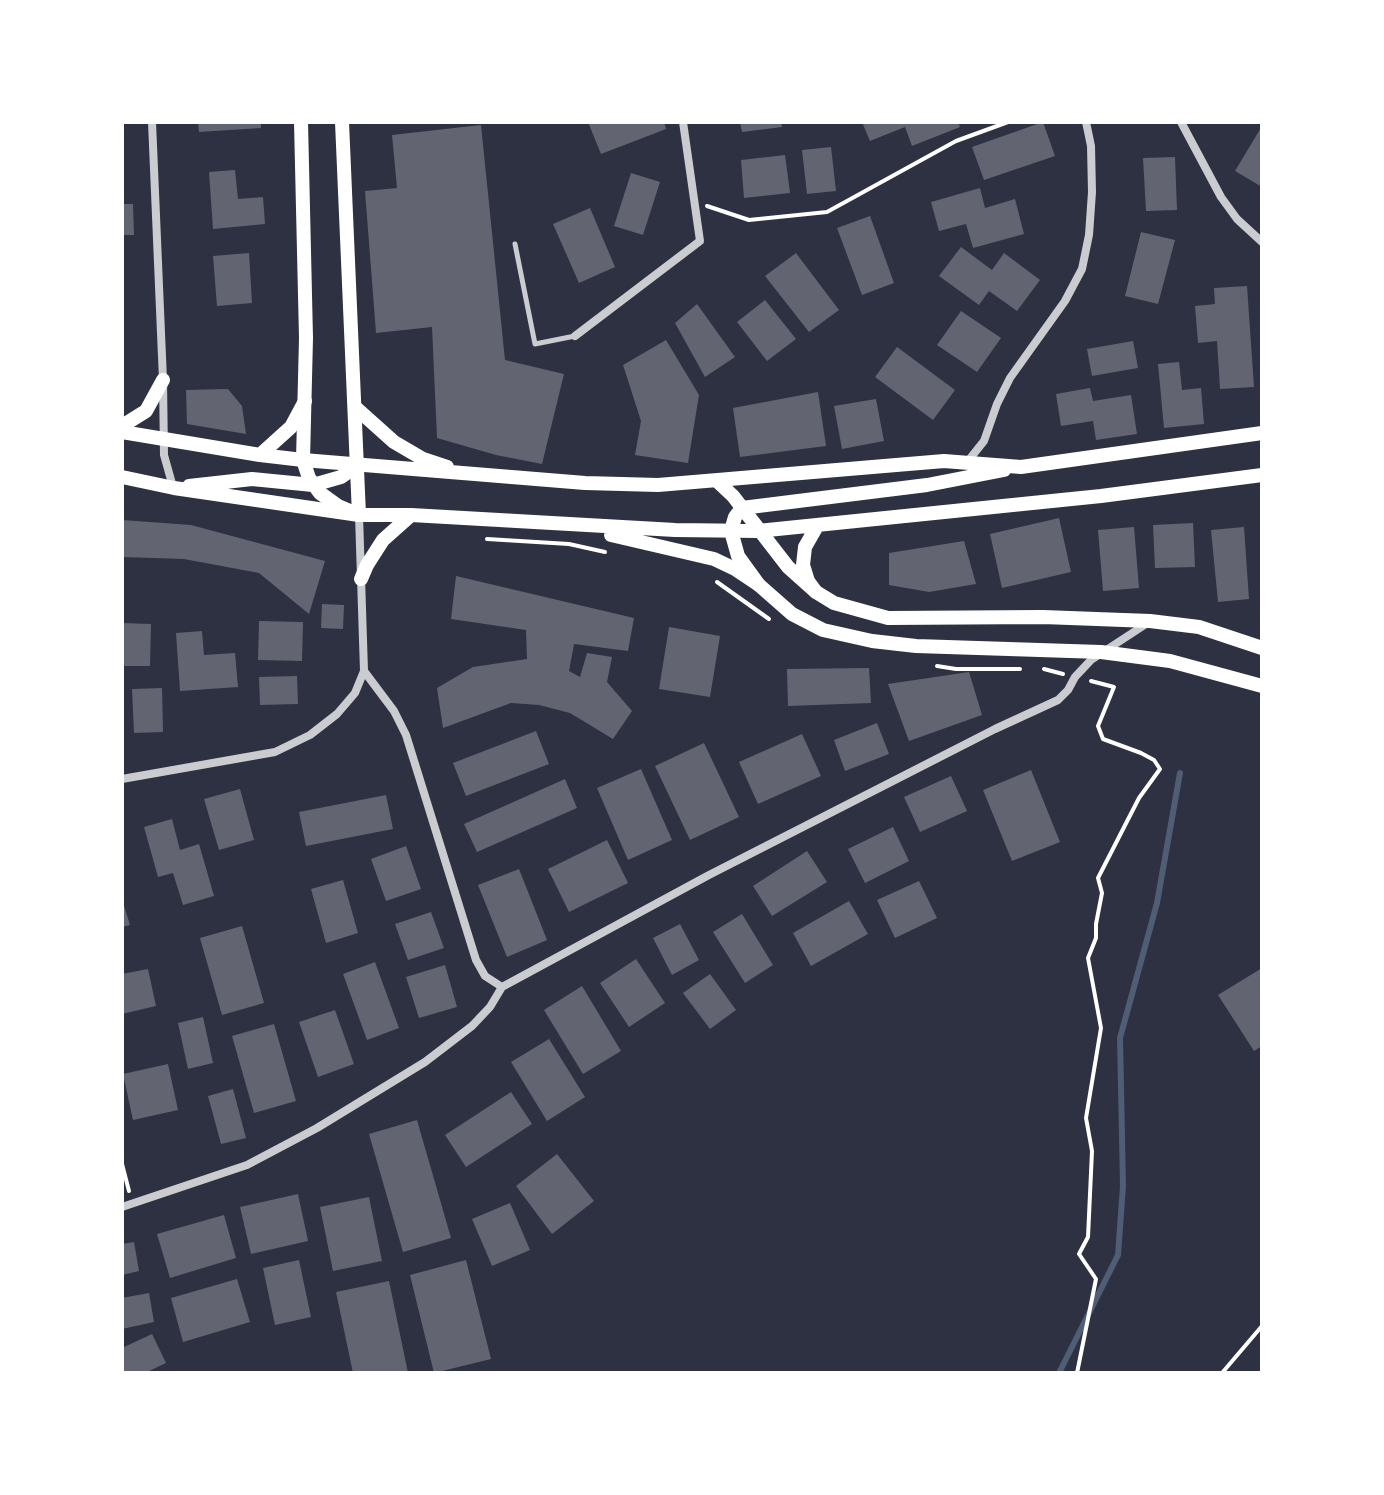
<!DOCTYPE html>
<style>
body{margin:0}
#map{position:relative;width:1384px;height:1495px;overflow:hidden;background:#2d3142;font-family:"Fira Sans",sans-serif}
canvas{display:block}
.frame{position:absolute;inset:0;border:124px solid #fff;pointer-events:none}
</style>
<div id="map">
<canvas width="1384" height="1495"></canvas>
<div class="frame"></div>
</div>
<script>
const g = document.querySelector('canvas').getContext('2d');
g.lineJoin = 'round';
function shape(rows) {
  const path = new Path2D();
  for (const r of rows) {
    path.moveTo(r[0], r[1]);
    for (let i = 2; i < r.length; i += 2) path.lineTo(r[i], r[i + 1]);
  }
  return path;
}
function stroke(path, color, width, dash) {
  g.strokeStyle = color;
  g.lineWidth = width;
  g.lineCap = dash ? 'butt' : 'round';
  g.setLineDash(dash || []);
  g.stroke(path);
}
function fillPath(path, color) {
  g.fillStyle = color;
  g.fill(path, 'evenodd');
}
const stream = shape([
 [1059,1373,1118,1255,1123,1186,1120,1038,1157,903,1180,773]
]);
const building = shape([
 [198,122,261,122,261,128,199,132],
 [588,122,664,122,666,129,601,154],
 [740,122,781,122,782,127,742,132],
 [862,122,958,122,960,127,912,146,905,127,870,141],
 [1043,122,1055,156,984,180,972,147],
 [481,125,505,360,564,374,542,464,496,455,437,438,432,327,376,333,365,191,397,188,392,135],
 [1262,126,1262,187,1235,171],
 [831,147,836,191,807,194,802,150],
 [785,155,790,193,744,198,741,160],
 [1175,157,1177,210,1146,211,1143,158],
 [235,170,238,199,263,197,265,224,213,229,209,172],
 [631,173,660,182,643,235,614,226],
 [980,188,985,208,1015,199,1024,234,973,248,966,224,939,231,931,202],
 [122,204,133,204,134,235,122,235],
 [590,208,615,267,579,283,553,224],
 [870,216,894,283,862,295,837,228],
 [1141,232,1175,240,1158,304,1125,296],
 [961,247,992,270,1004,253,1040,280,1017,311,989,291,979,305,939,276],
 [249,253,252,303,217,306,213,256],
 [796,253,839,310,809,332,765,276],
 [1247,286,1254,387,1220,389,1217,341,1198,343,1195,306,1215,304,1214,288],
 [765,300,796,339,767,361,737,322],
 [697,304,735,357,705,377,675,323],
 [961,311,1001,338,977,372,937,345],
 [666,340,699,395,688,463,635,455,641,421,623,365],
 [1133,341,1138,368,1092,376,1087,349],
 [897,347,955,390,933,420,875,377],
 [1179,362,1182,390,1201,388,1204,424,1164,428,1158,364],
 [1090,388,1093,401,1131,395,1137,434,1096,440,1093,421,1061,426,1056,394],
 [228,389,242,406,246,434,187,424,186,390],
 [818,392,826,446,740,457,733,408],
 [876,399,884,441,842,449,834,406],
 [1059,518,1071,572,1002,588,990,534],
 [122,520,191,525,325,561,309,614,259,573,184,559,122,557],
 [1193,523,1195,567,1155,568,1153,525],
 [1134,527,1139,588,1103,591,1098,530],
 [1244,527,1249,599,1218,602,1211,530],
 [964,541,976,584,929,592,889,585,889,553],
 [456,576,634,618,628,651,574,644,569,671,580,677,587,653,612,657,607,682,632,711,613,739,570,713,539,705,511,703,443,728,437,688,473,667,527,659,526,630,451,619],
 [322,604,344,605,343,629,321,628],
 [259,621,303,622,302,661,258,660],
 [122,623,151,624,150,666,122,666],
 [669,627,720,636,710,697,659,689],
 [202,631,204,655,235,653,238,687,180,691,176,633],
 [869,668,871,703,788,706,787,669],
 [969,672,982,715,909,741,888,684],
 [297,676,298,704,260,705,259,677],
 [162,688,163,732,134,733,132,689],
 [877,723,889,754,845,771,834,740],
 [536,731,549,764,466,796,453,763],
 [802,734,821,776,758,804,739,762],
 [704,743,739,817,690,840,655,766],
 [641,769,672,840,628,860,597,788],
 [1031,770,1060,842,1012,861,983,790],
 [951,776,967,811,920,832,904,797],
 [565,779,577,808,477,852,464,824],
 [240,789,254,840,219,850,204,799],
 [386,795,393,829,306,846,299,812],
 [172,819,180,850,199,844,214,896,183,905,173,873,158,877,144,827],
 [893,827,909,861,865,883,848,849],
 [607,840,628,883,569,912,548,869],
 [406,846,421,889,386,901,371,859],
 [807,851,827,882,772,916,753,886],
 [519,869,547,940,507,957,478,885],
 [343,880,358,933,326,943,311,889],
 [919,881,937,918,895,938,877,900],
 [122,899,130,925,122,927],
 [849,901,868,934,811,966,793,933],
 [431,912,444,948,408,960,395,924],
 [742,914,773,965,745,983,713,932],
 [680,924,699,960,672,975,653,938],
 [242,926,264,1003,222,1015,200,938],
 [636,959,665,1003,629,1027,600,983],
 [375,962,399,1028,367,1040,343,974],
 [445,965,457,1007,419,1018,406,977],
 [1262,968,1262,1046,1254,1051,1218,995],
 [148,969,156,1006,122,1014,122,974],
 [710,974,736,1010,710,1029,683,993],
 [582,986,621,1051,583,1074,544,1010],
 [335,1010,354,1064,318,1077,299,1022],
 [203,1017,213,1063,188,1069,178,1023],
 [274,1024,296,1101,254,1113,232,1036],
 [549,1039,585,1097,547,1121,511,1062],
 [168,1064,178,1110,133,1120,123,1074],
 [233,1089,246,1138,221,1144,208,1096],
 [511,1092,532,1124,466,1167,445,1135],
 [417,1120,451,1238,403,1252,369,1134],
 [557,1154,594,1201,552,1234,516,1186],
 [298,1194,308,1241,251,1254,240,1207],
 [369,1197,382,1261,333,1271,320,1207],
 [510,1203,530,1250,492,1266,472,1219],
 [224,1215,236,1258,170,1278,157,1234],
 [134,1242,139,1271,122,1275,122,1244],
 [299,1260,311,1317,275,1325,263,1268],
 [466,1260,491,1359,434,1373,410,1275],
 [237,1279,250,1322,183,1342,171,1298],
 [389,1281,408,1373,353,1373,336,1292],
 [149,1293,154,1322,122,1329,122,1298],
 [152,1334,166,1363,145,1373,122,1373,122,1348]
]);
const path = shape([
 [707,206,749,220,827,212,956,141,1008,122],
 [487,539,569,544,605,552],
 [717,582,769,619],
 [937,666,956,669,1020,669],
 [1044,669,1063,674],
 [122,1164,129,1191],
 [1077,1373,1096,1279,1079,1254,1088,1237,1092,1151,1086,1118,1101,1028,1088,958,1096,938,1096,924,1102,893,1098,878,1139,798,1160,769,1154,760,1141,753,1103,739,1098,726,1114,687,1091,681],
 [1222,1373,1262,1326]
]);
const service = shape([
 [515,244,535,344,575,336]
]);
const minor = shape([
 [152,122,163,380,164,455,173,487],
 [1181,122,1221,197,1237,219,1262,242],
 [575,336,700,241,683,122],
 [968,461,984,441,997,404,1010,378,1065,301,1082,269,1089,235,1092,192,1091,146,1086,122],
 [359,515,364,671,394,711,406,735,476,960,485,976,502,987],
 [122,779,275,752,310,735,337,714,355,693,364,671],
 [122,1207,247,1165,317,1128,425,1062,472,1026,490,1007,502,987,709,875,995,729,1058,700,1068,690,1075,677,1091,660,1146,624]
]);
const secondary = shape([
 [301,122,306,338,303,460,309,478,320,493,338,506,359,515,342,122],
 [717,481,733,496,788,567,816,592,834,603,888,618,1043,617,1150,621,1199,627,1262,648],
 [731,531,738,556,759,585,792,614,823,630,872,641,916,646,1101,652,1170,661,1262,686]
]);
const primary = shape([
 [356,408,394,442,423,459,447,467],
 [122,426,146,411,163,380],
 [122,432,260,455,303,460,585,483,658,485,944,461,1021,467,1262,433],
 [260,455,291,427,305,401],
 [122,477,174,488,359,515,411,515,675,530,758,531,1101,496,1262,475],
 [189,486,252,479,313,485,341,477,358,465],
 [731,531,735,517,742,508,927,485,1004,470],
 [611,535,714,559,735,569,759,585],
 [361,579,367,565,383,540,411,515],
 [816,592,808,581,803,565,805,547,817,526]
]);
stroke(stream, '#4f5d75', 6);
fillPath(building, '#626471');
stroke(path, '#fff', 4);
stroke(service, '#caccd0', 5);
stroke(minor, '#caccd0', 8);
stroke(secondary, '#fff', 14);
stroke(primary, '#fff', 14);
</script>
